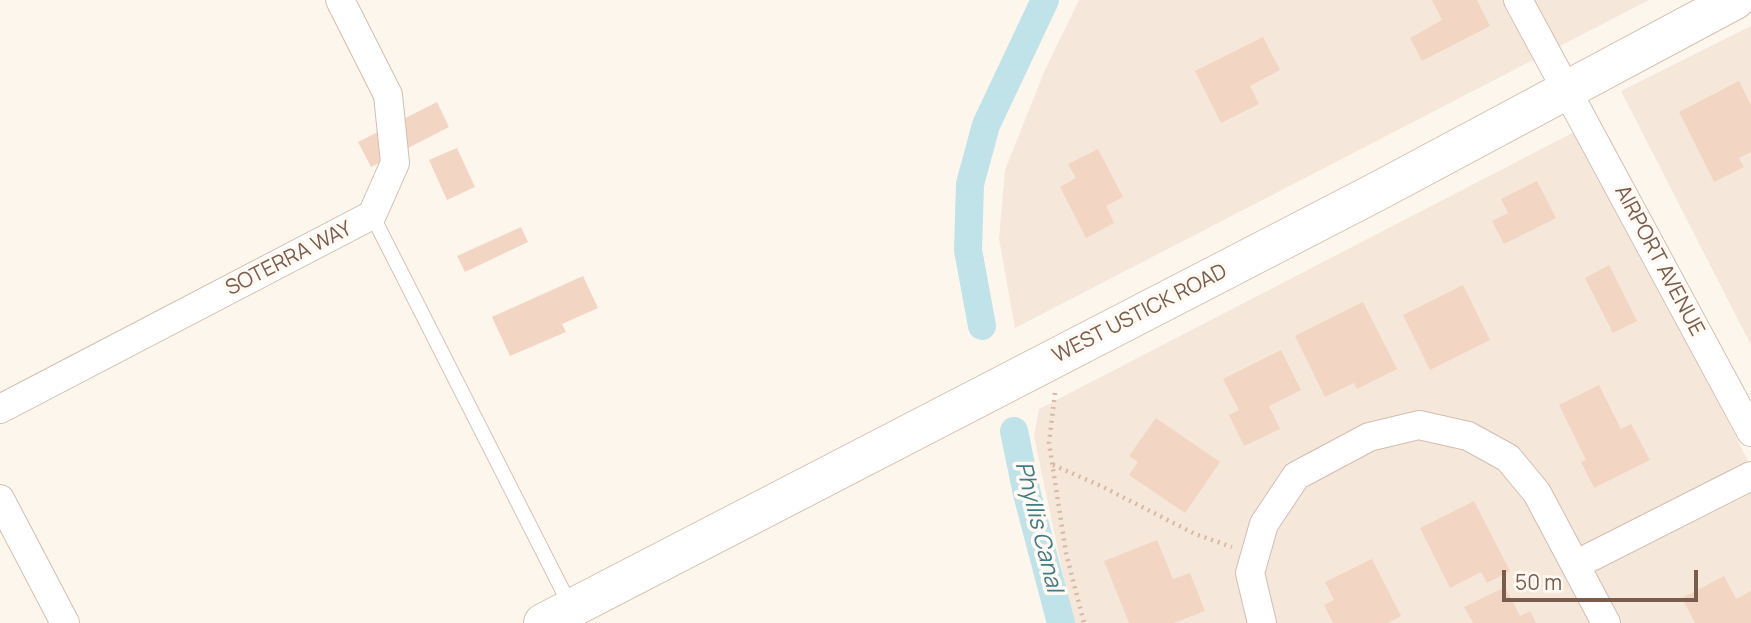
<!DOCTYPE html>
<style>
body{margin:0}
#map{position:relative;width:1751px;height:623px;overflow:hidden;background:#fdf6ec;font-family:Manrope,sans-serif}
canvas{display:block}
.scale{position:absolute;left:1502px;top:570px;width:196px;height:32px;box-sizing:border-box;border:4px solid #7a5c4d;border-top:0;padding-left:9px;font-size:21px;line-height:24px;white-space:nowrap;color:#7a5c4d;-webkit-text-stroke:5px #fffaf3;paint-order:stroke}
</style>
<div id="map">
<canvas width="1751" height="623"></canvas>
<div class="scale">50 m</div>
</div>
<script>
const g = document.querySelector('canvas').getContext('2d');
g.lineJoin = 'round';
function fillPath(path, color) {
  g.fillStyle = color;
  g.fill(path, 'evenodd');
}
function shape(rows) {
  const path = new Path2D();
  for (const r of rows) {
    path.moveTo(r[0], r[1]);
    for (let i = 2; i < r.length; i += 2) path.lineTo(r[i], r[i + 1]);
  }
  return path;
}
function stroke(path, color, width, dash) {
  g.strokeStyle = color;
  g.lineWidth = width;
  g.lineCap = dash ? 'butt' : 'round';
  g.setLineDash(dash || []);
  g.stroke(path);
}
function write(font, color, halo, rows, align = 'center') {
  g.font = font + ' Manrope,sans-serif';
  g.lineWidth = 7;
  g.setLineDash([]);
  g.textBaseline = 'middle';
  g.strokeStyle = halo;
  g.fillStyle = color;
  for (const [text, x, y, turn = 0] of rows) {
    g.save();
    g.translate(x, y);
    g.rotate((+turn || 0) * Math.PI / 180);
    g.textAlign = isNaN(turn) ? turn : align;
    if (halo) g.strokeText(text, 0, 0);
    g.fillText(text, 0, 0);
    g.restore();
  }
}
const residential = shape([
 [1079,0,1649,0,1015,328,999,239,1005,170,1045,70],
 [1751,26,1751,345,1621,91],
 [1580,129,1751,467,1751,623,1073,623,1034,436,1039,409]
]);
const canal = shape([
 [982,326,968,250,970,184,986,125,1045,0],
 [1014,431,1027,494,1061,623]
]);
const building = shape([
 [1432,0,1477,0,1490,26,1422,61,1410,38,1442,20],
 [1263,37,1280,70,1250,86,1259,104,1221,123,1195,71],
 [1739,81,1751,105,1751,152,1739,158,1744,167,1714,182,1679,112],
 [437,102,449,127,371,167,358,142],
 [457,148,475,187,447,200,429,160],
 [1098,149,1123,197,1106,206,1114,223,1086,238,1060,187,1076,178,1068,164],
 [1537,181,1556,218,1504,244,1492,221,1508,213,1501,199],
 [521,227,528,242,465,272,457,256],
 [1609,265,1637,321,1613,333,1585,278],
 [583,276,598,308,562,324,566,332,510,356,492,317],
 [1463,285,1490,340,1430,370,1403,315],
 [1363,302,1397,369,1357,389,1354,383,1325,397,1295,336],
 [1281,350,1301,390,1269,406,1280,429,1244,446,1229,415,1239,410,1223,379],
 [1599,385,1621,429,1631,424,1650,460,1594,488,1581,462,1586,460,1559,405],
 [1156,418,1220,462,1185,513,1129,475,1138,462,1129,456],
 [1474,501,1510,571,1487,583,1481,572,1450,588,1420,528],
 [1157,540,1173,579,1190,573,1205,611,1174,623,1129,623,1104,561],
 [1372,559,1401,616,1388,623,1333,623,1324,605,1334,600,1325,582],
 [1724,576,1736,599,1751,591,1751,623,1695,623,1682,598],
 [1505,587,1520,616,1530,611,1536,623,1473,623,1464,607]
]);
const path = shape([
 [1055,393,1049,443,1066,553,1084,623],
 [1053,465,1101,486,1195,534,1232,547]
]);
const service = shape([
 [372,215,571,607]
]);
const minor = shape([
 [1518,0,1751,432],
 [0,409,372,215,395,163,388,95,340,0],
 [0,499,65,623],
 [1577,564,1751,476],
 [1262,623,1250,573,1264,524,1296,476,1369,437,1419,425,1468,436,1508,458,1537,493,1606,623]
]);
const secondary = shape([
 [543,623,1380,190,1735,0]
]);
const streetNames = [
 ["SOTERRA WAY",289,259,-27],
 ["AIRPORT AVENUE",1659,261,62],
 ["WEST USTICK ROAD",1140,314,-27]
];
const waterNames = [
 ["Phyllis Canal",1038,527,76]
];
fillPath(residential, '#f5e8da');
stroke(canal, '#bfe3e8', 28);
fillPath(building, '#f3d5c3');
stroke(service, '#d1beb0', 16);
stroke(minor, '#d1beb0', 30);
stroke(secondary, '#d6c0b0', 40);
stroke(path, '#d9b8a5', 4.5, [2, 5]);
stroke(service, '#fff', 14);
stroke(minor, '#fff', 28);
stroke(secondary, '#fff', 38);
write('21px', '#7a5c4d', '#fffaf3', streetNames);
write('italic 23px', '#437c86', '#fffaf3', waterNames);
</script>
